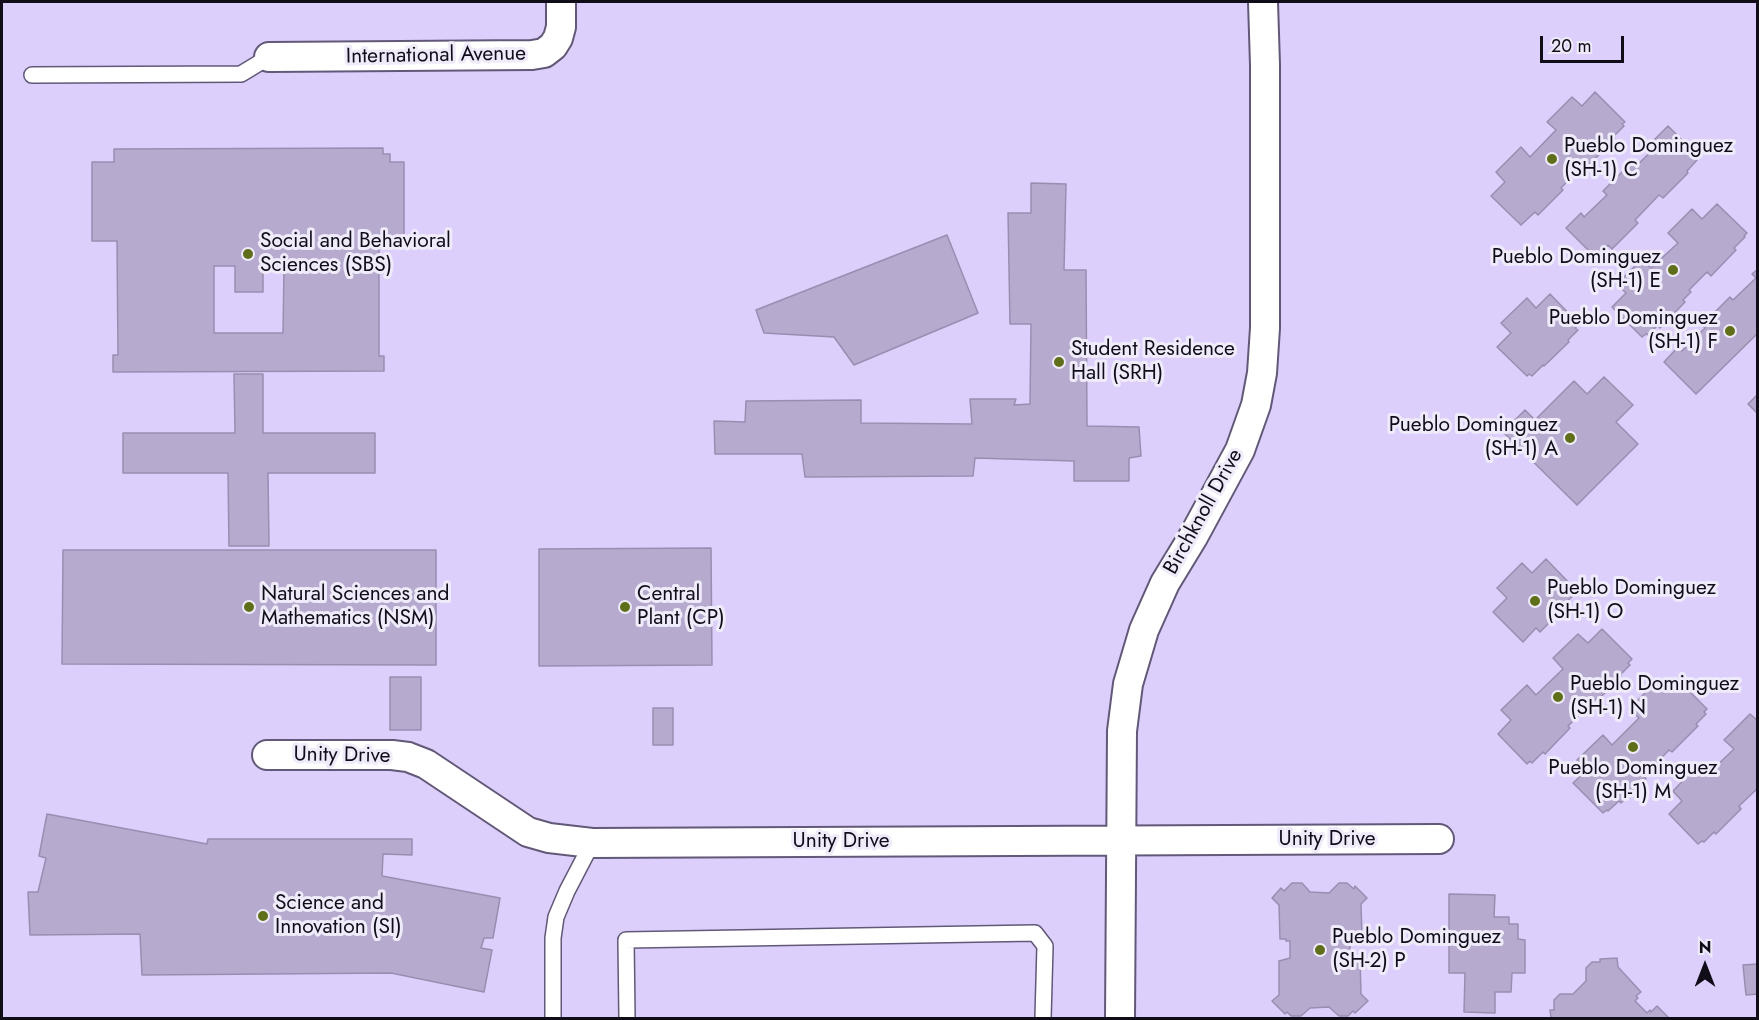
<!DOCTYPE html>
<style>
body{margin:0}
#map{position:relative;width:1759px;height:1020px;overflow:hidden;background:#e5daff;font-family:Jost,sans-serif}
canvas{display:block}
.frame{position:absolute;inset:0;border:3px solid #100c18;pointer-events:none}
.north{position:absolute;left:1675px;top:936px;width:60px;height:60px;-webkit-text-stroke:4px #efebfa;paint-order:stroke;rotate:0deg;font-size:16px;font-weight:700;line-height:24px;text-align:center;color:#100c18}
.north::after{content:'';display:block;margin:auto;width:21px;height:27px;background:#100c18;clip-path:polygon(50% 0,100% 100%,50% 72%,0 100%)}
.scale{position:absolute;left:1540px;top:36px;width:84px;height:27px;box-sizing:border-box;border:3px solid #100c18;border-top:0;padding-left:8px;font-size:18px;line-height:21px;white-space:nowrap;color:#100c18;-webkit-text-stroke:4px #efebfa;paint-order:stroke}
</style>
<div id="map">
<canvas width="1759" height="1020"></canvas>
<div class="frame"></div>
<div class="north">N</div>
<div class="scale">20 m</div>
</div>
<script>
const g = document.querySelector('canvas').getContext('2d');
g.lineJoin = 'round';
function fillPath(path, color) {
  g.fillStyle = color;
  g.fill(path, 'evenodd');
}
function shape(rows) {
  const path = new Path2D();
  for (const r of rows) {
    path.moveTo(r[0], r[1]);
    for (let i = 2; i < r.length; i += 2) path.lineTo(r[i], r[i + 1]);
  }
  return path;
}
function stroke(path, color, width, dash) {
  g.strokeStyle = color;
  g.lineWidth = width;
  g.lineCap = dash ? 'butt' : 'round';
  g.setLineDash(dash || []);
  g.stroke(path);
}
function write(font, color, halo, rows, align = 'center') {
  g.font = font + ' Jost,sans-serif';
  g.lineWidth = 6;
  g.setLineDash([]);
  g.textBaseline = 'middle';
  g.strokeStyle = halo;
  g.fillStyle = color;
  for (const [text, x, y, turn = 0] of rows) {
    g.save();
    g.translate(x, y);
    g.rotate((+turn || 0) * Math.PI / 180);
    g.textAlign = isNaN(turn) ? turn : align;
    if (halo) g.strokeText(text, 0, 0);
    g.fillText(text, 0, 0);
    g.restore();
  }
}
const built = shape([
 [2,2,1757,2,1757,1018,2,1018]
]);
const building = shape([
 [1595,92,1625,122,1622,124,1624,126,1613,137,1615,138,1589,165,1586,162,1561,188,1563,190,1538,215,1535,212,1521,225,1491,196,1505,182,1496,172,1521,147,1530,157,1556,130,1547,122,1572,97,1582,106,1595,92],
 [1668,126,1698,156,1695,159,1697,160,1687,171,1688,173,1663,198,1659,195,1635,220,1638,223,1612,249,1608,245,1596,258,1566,228,1581,213,1584,217,1607,195,1603,191,1631,163,1635,167,1658,145,1653,141,1668,126],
 [383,148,383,154,390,154,390,162,404,162,404,241,379,241,379,356,384,356,384,371,113,372,113,355,118,355,117,241,92,241,92,162,114,162,114,149,383,148],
 [214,266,235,266,235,292,263,292,263,267,284,267,283,333,214,333,214,266],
 [1031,183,1066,184,1064,270,1086,270,1087,426,1139,427,1141,456,1129,458,1129,481,1074,481,1074,461,975,458,973,476,805,477,802,454,715,454,714,421,745,422,746,401,861,400,861,423,972,424,970,399,1016,399,1014,405,1030,404,1031,324,1010,324,1008,213,1031,213,1031,183],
 [1717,204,1747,233,1744,236,1745,237,1734,248,1736,250,1711,276,1707,272,1689,290,1691,292,1683,300,1685,302,1660,328,1658,325,1648,335,1646,334,1642,337,1612,307,1626,293,1617,284,1642,259,1651,268,1678,243,1668,233,1692,209,1702,219,1717,204],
 [947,235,978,313,854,365,834,337,764,333,756,310,947,235],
 [1758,269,1758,333,1696,394,1664,362,1678,347,1682,351,1705,328,1702,325,1730,297,1733,300,1756,278,1752,274,1758,269],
 [1550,294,1579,324,1575,328,1578,330,1568,340,1569,342,1544,366,1543,365,1532,376,1529,374,1527,376,1497,347,1511,333,1501,323,1527,298,1536,308,1550,294],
 [234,374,263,374,263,433,375,433,375,473,268,473,269,546,229,546,228,473,123,473,123,433,235,433,234,374],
 [1604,377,1633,405,1616,422,1638,444,1577,505,1503,432,1525,410,1535,420,1574,381,1587,394,1604,377],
 [1758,394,1758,414,1748,404,1758,394],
 [711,548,712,665,539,666,539,549,711,548],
 [63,550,436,550,436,665,62,664,63,550],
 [1546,559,1575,589,1572,592,1574,595,1564,604,1566,606,1540,632,1536,628,1523,642,1493,612,1507,598,1497,588,1522,563,1532,573,1546,559],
 [1602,629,1632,659,1628,663,1630,665,1620,675,1621,676,1598,700,1597,698,1568,726,1570,728,1545,754,1543,752,1532,763,1530,761,1527,764,1498,734,1511,720,1501,710,1527,685,1536,695,1563,669,1553,658,1578,634,1588,643,1602,629],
 [390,677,421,677,421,730,390,730,390,677],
 [1677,679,1707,709,1704,712,1706,714,1696,724,1698,726,1672,752,1669,750,1644,776,1646,779,1621,803,1619,801,1608,811,1607,810,1603,813,1573,783,1587,770,1577,760,1603,735,1612,745,1639,718,1629,709,1655,683,1664,693,1677,679],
 [653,708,673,708,673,745,653,745,653,708],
 [1750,714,1758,721,1758,788,1739,806,1741,809,1716,834,1714,832,1704,842,1702,841,1698,844,1669,814,1682,801,1673,791,1698,765,1707,775,1734,749,1724,740,1750,714],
 [47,814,207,844,208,839,412,839,412,855,383,854,382,876,500,898,493,938,484,938,481,948,492,950,484,992,391,973,142,975,140,934,30,935,28,892,38,892,46,858,39,856,47,814],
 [1292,883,1302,883,1310,892,1329,893,1339,883,1347,883,1354,889,1355,886,1367,898,1361,904,1362,938,1354,938,1354,941,1350,941,1350,958,1360,958,1361,994,1368,1001,1355,1013,1353,1011,1348,1016,1339,1016,1329,1007,1310,1008,1301,1016,1291,1016,1287,1012,1285,1014,1272,1001,1279,995,1279,961,1290,958,1290,941,1286,941,1286,939,1280,939,1279,905,1272,898,1281,888,1284,891,1292,883],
 [1449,894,1495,895,1494,917,1509,917,1509,924,1518,924,1518,939,1525,940,1525,973,1512,973,1511,992,1495,992,1495,1013,1464,1012,1465,973,1449,973,1449,894],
 [1617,958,1618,967,1641,992,1636,996,1638,998,1635,1001,1647,1013,1650,1010,1651,1012,1657,1006,1669,1018,1551,1018,1550,1010,1554,1010,1554,1000,1560,994,1573,994,1586,981,1586,968,1592,962,1600,962,1600,959,1617,958],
 [1758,964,1758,994,1746,995,1743,965,1758,964]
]);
const service = shape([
 [32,75,241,74,269,57],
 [553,1018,553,938,556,917,567,891,592,843],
 [627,1018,626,940,1035,933,1045,946,1043,1018]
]);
const minor = shape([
 [269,57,532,55,544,53,553,46,558,38,561,27,561,2],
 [267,755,392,755,408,757,426,764,528,832,549,838,592,843,1439,839],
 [1120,1018,1122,731,1128,684,1144,630,1165,583,1193,537,1240,450,1256,405,1262,373,1265,328,1265,65,1263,2]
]);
const markers = [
 [1552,159,6,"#5f6e18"],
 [248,254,6,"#5f6e18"],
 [1673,270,6,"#5f6e18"],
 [1730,331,6,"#5f6e18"],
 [1059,362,6,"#5f6e18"],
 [1570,438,6,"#5f6e18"],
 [1535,601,6,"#5f6e18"],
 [249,607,6,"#5f6e18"],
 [625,607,6,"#5f6e18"],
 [1558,697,6,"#5f6e18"],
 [1633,747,6,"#5f6e18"],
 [263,916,6,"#5f6e18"],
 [1320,950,6,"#5f6e18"]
];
const streetNames = [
 ["International Avenue",436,56,-1],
 ["Birchknoll Drive",1204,512,-61],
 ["Unity Drive",342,756,1],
 ["Unity Drive",1327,840],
 ["Unity Drive",841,842]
];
const poiNames = [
 ["Pueblo Dominguez",1564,147],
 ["(SH-1) C",1564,171],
 ["Social and Behavioral",260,242],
 ["Sciences (SBS)",260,266],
 ["Pueblo Dominguez",1661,258,"right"],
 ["(SH-1) E",1661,282,"right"],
 ["Pueblo Dominguez",1718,319,"right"],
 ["(SH-1) F",1718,343,"right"],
 ["Student Residence",1071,350],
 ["Hall (SRH)",1071,374],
 ["Pueblo Dominguez",1558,426,"right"],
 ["(SH-1) A",1558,450,"right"],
 ["Pueblo Dominguez",1547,589],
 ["(SH-1) O",1547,613],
 ["Natural Sciences and",261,595],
 ["Mathematics (NSM)",261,619],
 ["Central",637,595],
 ["Plant (CP)",637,619],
 ["Pueblo Dominguez",1570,685],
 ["(SH-1) N",1570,709],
 ["Pueblo Dominguez",1633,769,"center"],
 ["(SH-1) M",1633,793,"center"],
 ["Science and",275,904],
 ["Innovation (SI)",275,928],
 ["Pueblo Dominguez",1332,938],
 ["(SH-2) P",1332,962]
];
fillPath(built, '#dccffb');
fillPath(building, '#b6abce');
stroke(building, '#998eb1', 1.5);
stroke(service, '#625878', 18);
stroke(minor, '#625878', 32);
stroke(service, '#fff', 15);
stroke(minor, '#fff', 28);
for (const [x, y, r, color] of markers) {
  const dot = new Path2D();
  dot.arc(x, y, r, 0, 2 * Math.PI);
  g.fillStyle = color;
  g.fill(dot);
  stroke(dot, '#efebfa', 2);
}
write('21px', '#100c18', '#efebfa', streetNames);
write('21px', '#100c18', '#efebfa', poiNames, 'left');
</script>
